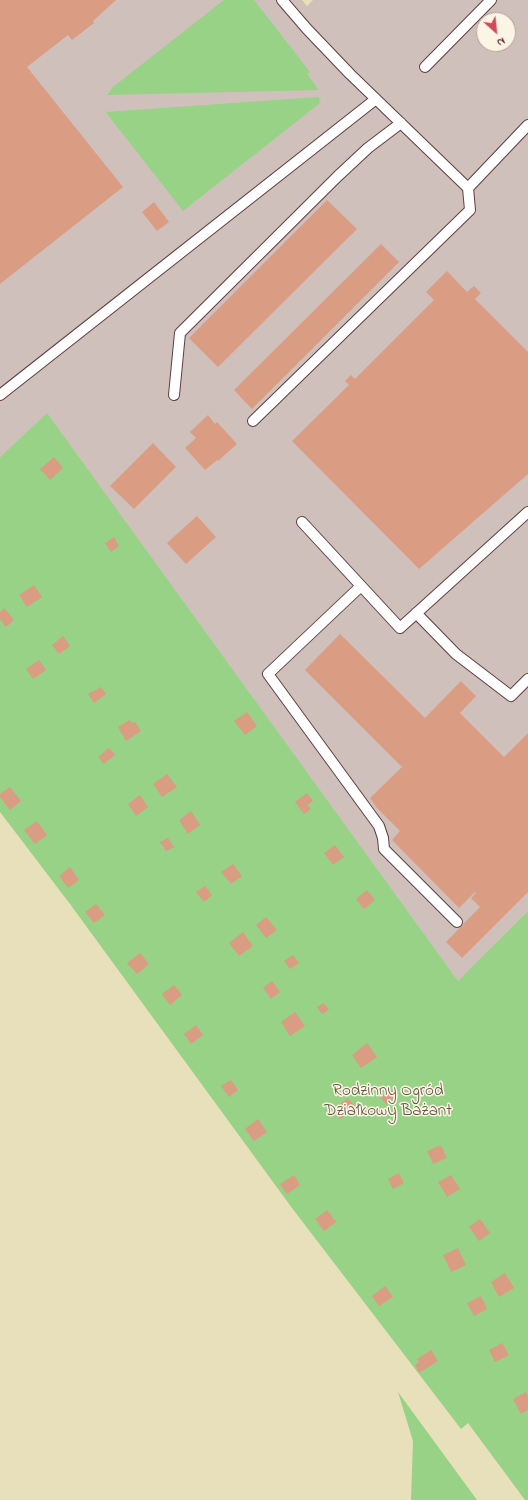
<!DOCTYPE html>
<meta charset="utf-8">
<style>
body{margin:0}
#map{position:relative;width:528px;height:1500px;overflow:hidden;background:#e8e0ba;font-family:"Indie Flower",sans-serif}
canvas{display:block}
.north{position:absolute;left:476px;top:12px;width:40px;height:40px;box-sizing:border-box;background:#fcf5e5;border:1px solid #b59f9b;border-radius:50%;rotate:153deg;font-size:11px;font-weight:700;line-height:16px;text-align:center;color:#4a1f2b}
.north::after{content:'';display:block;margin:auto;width:14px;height:18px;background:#d1495b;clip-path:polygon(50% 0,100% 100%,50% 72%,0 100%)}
</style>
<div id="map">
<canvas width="528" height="1500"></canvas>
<div class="north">N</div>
</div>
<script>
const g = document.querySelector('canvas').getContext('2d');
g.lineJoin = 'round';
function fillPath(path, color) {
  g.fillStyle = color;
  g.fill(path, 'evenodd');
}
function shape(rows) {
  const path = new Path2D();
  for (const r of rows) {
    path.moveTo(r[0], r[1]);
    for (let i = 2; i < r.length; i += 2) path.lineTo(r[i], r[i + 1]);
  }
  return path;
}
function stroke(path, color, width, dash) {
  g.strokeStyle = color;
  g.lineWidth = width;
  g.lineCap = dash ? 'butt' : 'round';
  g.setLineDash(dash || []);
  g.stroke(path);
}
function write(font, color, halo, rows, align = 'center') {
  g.font = font + ' "Indie Flower",sans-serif';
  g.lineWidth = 3;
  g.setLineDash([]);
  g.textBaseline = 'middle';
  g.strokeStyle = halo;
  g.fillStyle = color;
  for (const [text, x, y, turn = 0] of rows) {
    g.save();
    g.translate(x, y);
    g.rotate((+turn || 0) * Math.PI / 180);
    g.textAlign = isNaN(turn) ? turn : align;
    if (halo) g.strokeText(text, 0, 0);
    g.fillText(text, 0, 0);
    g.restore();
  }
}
const industrial = shape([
 [0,0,302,0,307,6,313,0,528,0,528,911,458,982,47,414,0,457],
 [484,20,508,20,508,44,484,44]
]);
const green = shape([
 [224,0,254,0,310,72,307,74,319,90,107,95,113,87],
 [318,97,321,100,319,101,320,103,183,211,108,115,106,112],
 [47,413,458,981,528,911,528,1500,525,1500,468,1423,461,1429,292,1208,70,904,0,812,0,457],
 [398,1392,477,1500,411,1500,413,1441]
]);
const building = shape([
 [0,0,116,0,93,21,94,23,72,40,68,35,27,67,123,187,0,284],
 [327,200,357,229,218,367,189,338],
 [154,202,169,222,157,231,142,212],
 [381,244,399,262,252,409,234,390],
 [447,271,467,292,474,286,481,293,475,299,528,352,528,474,419,569,292,441,349,385,345,381,351,375,355,379,434,300,426,292],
 [208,415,215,424,217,422,237,444,218,461,217,460,205,470,185,448,196,438,190,432],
 [153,443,176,467,134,509,110,486],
 [54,457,63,468,50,480,40,469],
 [197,516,216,537,186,564,167,543],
 [114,537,119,546,111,552,105,543],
 [34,585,42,597,27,607,19,595],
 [4,608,14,620,6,627,0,619,0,612],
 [340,634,425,718,461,681,476,696,460,713,504,757,528,733,528,892,462,958,446,942,480,907,471,898,476,893,475,892,459,908,392,840,400,831,376,807,370,798,402,767,305,670],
 [63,636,70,646,59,654,52,645],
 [39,660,46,670,33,679,26,669],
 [101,687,106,694,94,703,88,694],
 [247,712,257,726,245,735,234,721],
 [130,720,132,723,135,722,141,731,126,741,118,727],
 [109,748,115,755,104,764,98,757],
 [167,774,177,787,162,797,153,784],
 [10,787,21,801,10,810,0,797,0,794],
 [307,793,313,801,307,805,311,809,304,814,295,802],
 [140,795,148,807,136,816,128,804],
 [191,811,200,825,188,834,179,820],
 [37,821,47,835,35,844,24,830],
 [168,838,174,847,166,851,160,842],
 [335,845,344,857,333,865,324,853],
 [233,864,242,876,231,884,221,872],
 [70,867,79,880,68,888,59,876],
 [205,886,212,895,204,902,196,892],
 [367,890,375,900,364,909,356,899],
 [96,904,105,915,94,923,85,912],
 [266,917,277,930,266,938,256,925],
 [243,932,253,946,239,956,229,943],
 [140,953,149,964,137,974,127,963],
 [293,955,299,963,290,969,284,961],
 [272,981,280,992,271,999,263,988],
 [174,985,182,995,170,1005,162,994],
 [324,1003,329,1010,322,1014,317,1007],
 [295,1012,305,1026,290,1036,281,1022],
 [196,1025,203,1035,191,1044,184,1034],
 [367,1043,377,1057,361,1068,352,1055],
 [231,1080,238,1090,229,1097,221,1086],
 [390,1088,396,1096,386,1104,380,1097],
 [348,1098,356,1108,340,1119,333,1110],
 [258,1119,267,1132,254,1141,245,1129],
 [441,1145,447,1158,433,1164,427,1151],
 [399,1173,404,1183,393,1189,388,1179],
 [294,1175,300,1185,287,1194,280,1184],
 [451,1175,460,1189,447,1197,438,1182],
 [327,1210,336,1222,324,1231,315,1219],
 [480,1219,490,1233,479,1241,469,1227],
 [458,1248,466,1265,451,1272,443,1255],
 [505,1273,514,1288,499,1297,491,1282],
 [385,1286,393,1297,379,1306,372,1296],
 [481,1296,487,1309,474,1316,467,1303],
 [502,1343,509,1355,495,1362,489,1350],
 [431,1350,438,1361,419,1373,415,1365,419,1362,417,1359],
 [526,1392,528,1395,528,1410,521,1414,513,1399]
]);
const lane = shape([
 [282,0,307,29,350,74,468,188],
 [425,67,491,0],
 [0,395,376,99],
 [174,395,180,333,338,176,368,148,401,123],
 [253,421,470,210,468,188,528,125],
 [302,522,400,628,528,512],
 [361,586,268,674,379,826,383,838,384,849,457,922],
 [416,613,456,654,511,696,528,679]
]);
const parkNames = [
 ["Rodzinny Ogród",388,1092],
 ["Działkowy Bażant",388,1112]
];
fillPath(industrial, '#d0c0bc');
fillPath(green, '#97d286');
fillPath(building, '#db9c84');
stroke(lane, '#623c40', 12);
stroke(lane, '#fff', 10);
write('17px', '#615546', '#fcf5e5', parkNames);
</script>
